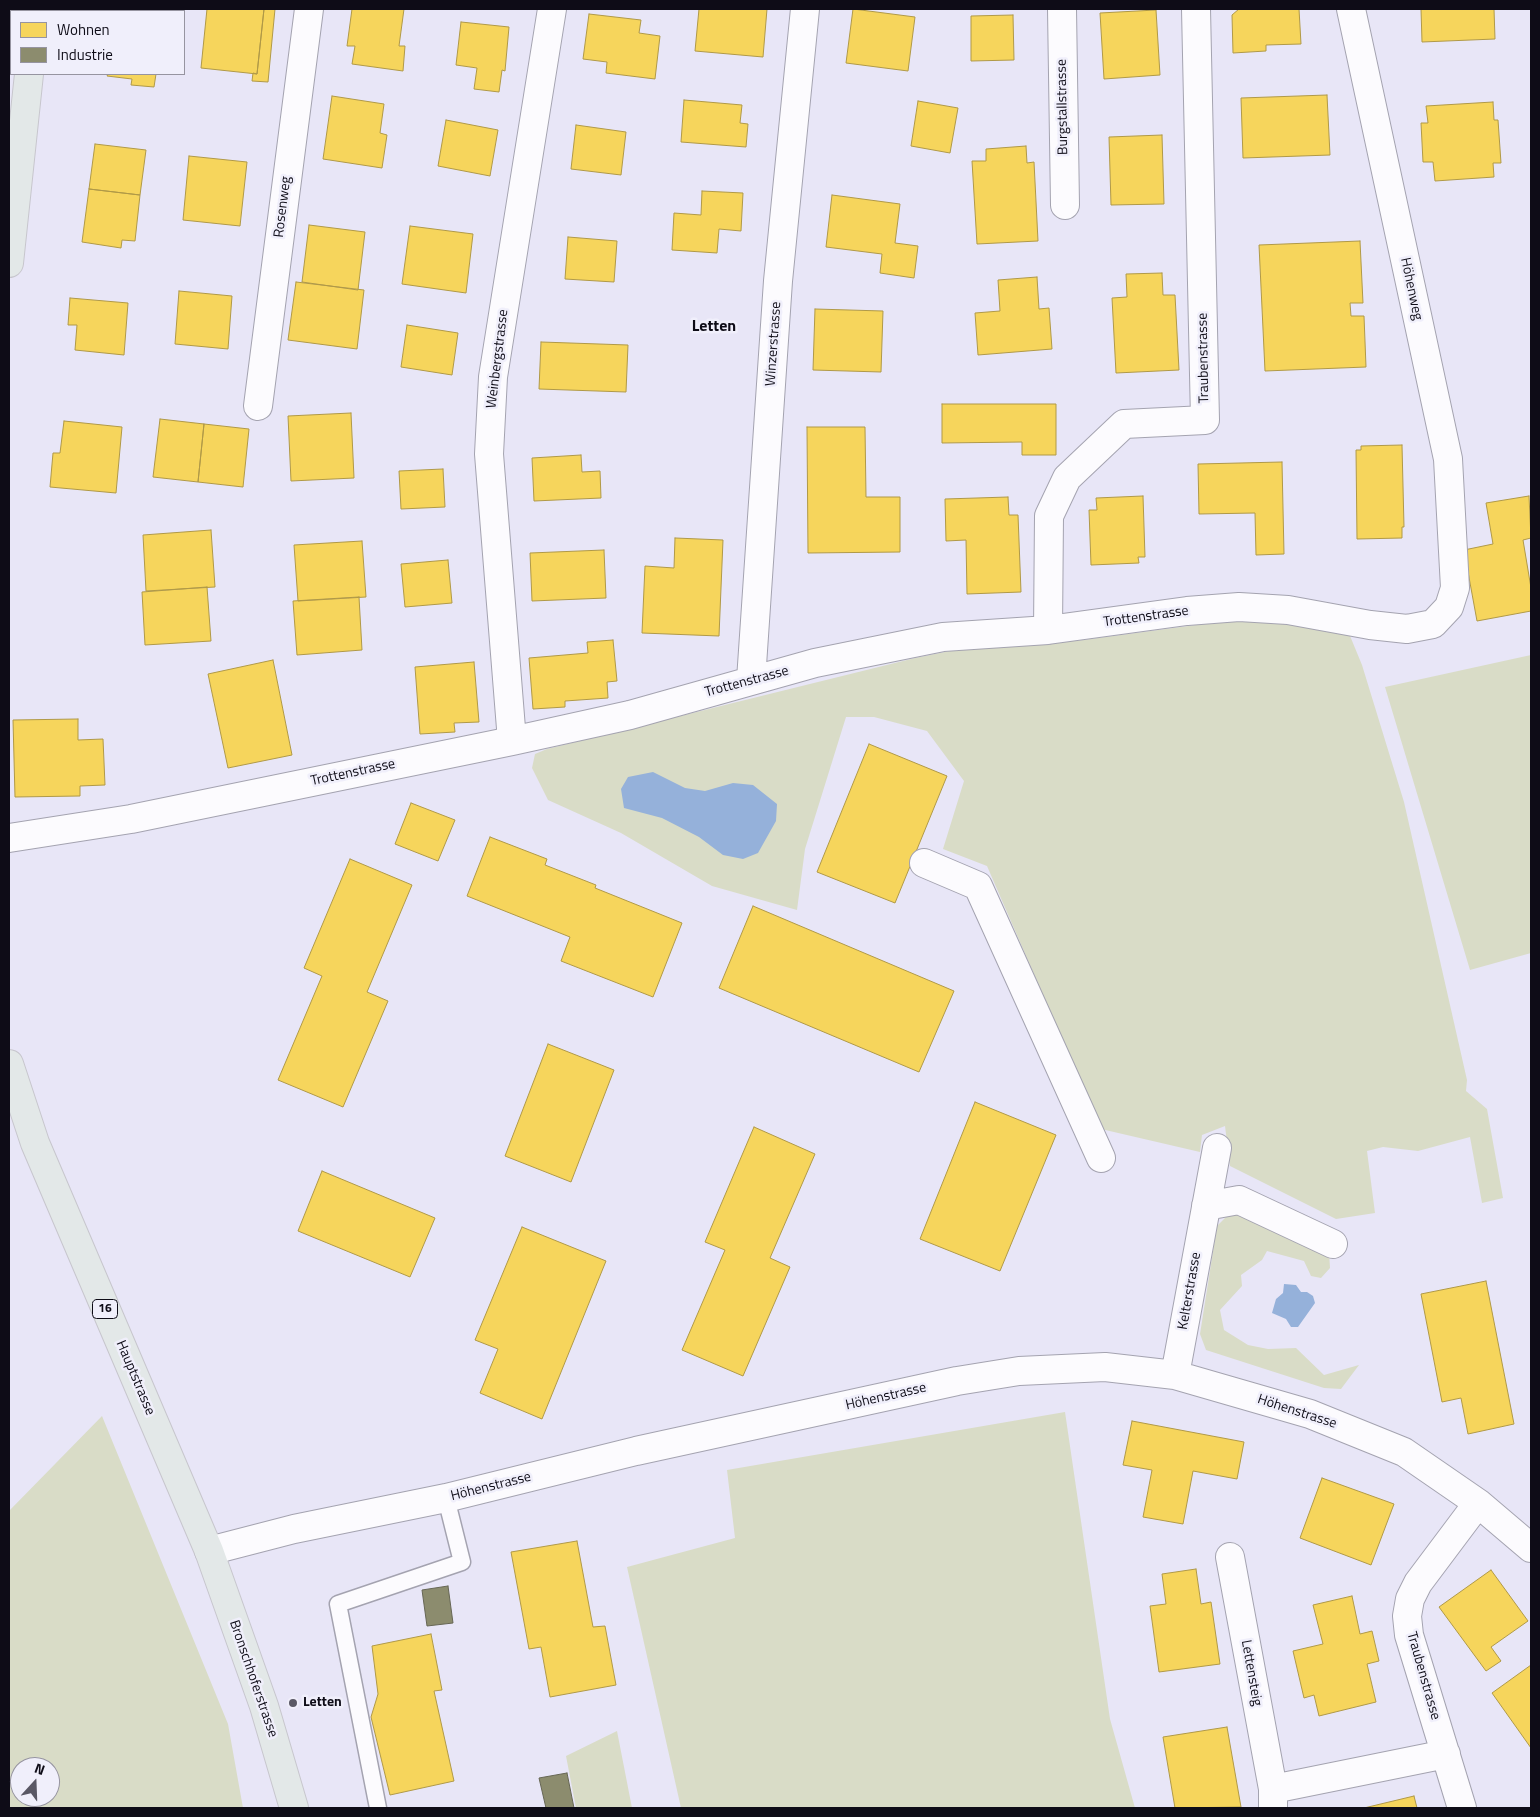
<!DOCTYPE html>
<meta charset="utf-8">
<style>
body{margin:0}
#map{position:relative;width:1540px;height:1817px;overflow:hidden;background:#e8e6f7;font-family:"Titillium Web",sans-serif}
canvas{display:block}
.frame{position:absolute;inset:0;border:10px solid #0e0c17;pointer-events:none}
.legend{position:absolute;left:10px;top:10px;width:175px;height:65px;box-sizing:border-box;background:#f0effb;border:1px solid #9694a0;margin:0;padding:6px 9px;list-style:none;font-size:15px;color:#0e0c17}
.legend li{display:flex;align-items:center;gap:10px;height:25px}
.legend b{width:25px;border:1px solid #9694a0}
.north{position:absolute;left:10px;top:1757px;width:50px;height:50px;box-sizing:border-box;background:#f0effb;border:1px solid #9694a0;border-radius:50%;rotate:20deg;font-size:14px;font-weight:700;line-height:20px;text-align:center;color:#0e0c17}
.north::after{content:'';display:block;margin:auto;width:18px;height:22px;background:#5a5865;clip-path:polygon(50% 0,100% 100%,50% 72%,0 100%)}
</style>
<div id="map">
<canvas width="1540" height="1817"></canvas>
<div class="frame"></div>
<ul class="legend">
<li><b style="height:14px;background:#f6d55c"></b>Wohnen</li>
<li><b style="height:14px;background:#8c8c6e"></b>Industrie</li>
</ul>
<div class="north">N</div>
</div>
<script>
const g = document.querySelector('canvas').getContext('2d');
g.lineJoin = 'round';
function fillPath(path, color) {
  g.fillStyle = color;
  g.fill(path, 'evenodd');
}
function shape(rows) {
  const path = new Path2D();
  for (const r of rows) {
    path.moveTo(r[0], r[1]);
    for (let i = 2; i < r.length; i += 2) path.lineTo(r[i], r[i + 1]);
  }
  return path;
}
function stroke(path, color, width, dash) {
  g.strokeStyle = color;
  g.lineWidth = width;
  g.lineCap = dash ? 'butt' : 'round';
  g.setLineDash(dash || []);
  g.stroke(path);
}
function write(font, color, halo, rows, align = 'center') {
  g.font = font + ' "Titillium Web",sans-serif';
  g.lineWidth = 5;
  g.setLineDash([]);
  g.textBaseline = 'middle';
  g.strokeStyle = halo;
  g.fillStyle = color;
  for (const [text, x, y, turn = 0] of rows) {
    g.save();
    g.translate(x, y);
    g.rotate((+turn || 0) * Math.PI / 180);
    g.textAlign = isNaN(turn) ? turn : align;
    if (halo) g.strokeText(text, 0, 0);
    g.fillText(text, 0, 0);
    g.restore();
  }
}
const green = shape([
 [1241,619,1348,631,1362,665,1404,802,1467,1080,1466,1091,1487,1109,1503,1198,1482,1203,1470,1137,1418,1151,1383,1147,1367,1151,1375,1213,1336,1219,1230,1166,1225,1126,1202,1135,1200,1152,1101,1129,987,866,943,849,964,781,927,731,874,717,846,717,805,849,797,910,712,886,621,833,548,800,532,768,535,754,547,749,915,658,994,642,1075,641],
 [1531,655,1531,953,1470,970,1385,687],
 [1236,1207,1329,1252,1330,1268,1321,1278,1311,1276,1304,1261,1267,1251,1262,1260,1241,1275,1242,1286,1220,1310,1224,1330,1248,1345,1268,1349,1296,1348,1324,1375,1359,1365,1341,1389,1324,1388,1206,1350,1200,1334,1217,1226],
 [1065,1412,1110,1719,1135,1808,681,1808,627,1567,735,1538,727,1470],
 [102,1416,228,1724,243,1808,9,1808,9,1511],
 [20,1767,50,1767,50,1797,20,1797],
 [617,1731,632,1808,576,1808,566,1756]
]);
const water = shape([
 [653,772,685,788,705,791,733,783,753,785,777,804,776,821,758,853,743,859,723,855,699,837,662,818,624,808,621,789,628,777],
 [1284,1284,1296,1285,1301,1292,1307,1292,1313,1296,1315,1303,1298,1327,1291,1327,1286,1319,1272,1313,1276,1299,1283,1293]
]);
const homes = shape([
 [117,9,162,9,162,11,117,11,117,9],
 [207,9,264,9,257,74,201,68,207,9],
 [264,9,275,9,268,82,252,81,253,73,257,74,264,9],
 [352,9,404,9,399,46,405,46,403,71,352,64,355,46,347,46,352,9],
 [699,9,767,9,763,57,695,51,699,9],
 [853,9,915,17,908,71,846,63,853,9],
 [1239,9,1299,9,1301,44,1266,45,1266,51,1233,53,1232,15,1239,9],
 [1421,9,1494,9,1495,39,1422,42,1421,9],
 [1156,10,1160,75,1104,79,1100,13,1156,10],
 [589,14,641,20,639,33,660,36,655,79,606,73,607,62,583,59,589,14],
 [1013,15,1014,60,971,61,971,16,1013,15],
 [461,22,509,27,505,71,502,70,499,92,474,89,477,68,456,65,461,22],
 [108,74,156,74,154,87,131,85,132,79,107,76,108,74],
 [1327,95,1330,155,1243,158,1241,98,1327,95],
 [332,96,384,104,380,133,387,135,382,168,323,159,332,96],
 [684,100,742,105,740,123,748,124,746,147,681,142,684,100],
 [918,101,958,108,950,153,911,146,918,101],
 [1493,102,1494,120,1498,120,1501,163,1493,163,1494,177,1435,181,1433,162,1423,162,1421,123,1428,123,1426,106,1493,102],
 [446,120,498,130,490,176,438,166,446,120],
 [576,125,626,132,621,175,571,169,576,125],
 [1162,135,1164,204,1111,205,1109,137,1162,135],
 [95,144,146,150,140,195,89,189,95,144],
 [1026,146,1027,163,1034,162,1038,241,977,244,972,161,986,161,986,149,1026,146],
 [189,156,247,162,240,226,183,220,189,156],
 [89,189,140,195,135,241,122,240,121,248,82,242,89,189],
 [702,191,743,193,741,231,719,229,717,253,672,250,674,213,701,215,702,191],
 [832,195,900,204,895,243,918,246,914,278,880,273,882,254,826,247,832,195],
 [309,225,365,232,358,290,302,282,309,225],
 [410,226,473,234,466,293,402,284,410,226],
 [568,237,617,241,614,282,565,279,568,237],
 [1360,241,1363,303,1350,303,1351,316,1364,316,1366,367,1265,371,1259,245,1360,241],
 [1162,273,1163,295,1175,295,1179,370,1116,373,1112,298,1127,297,1126,274,1162,273],
 [1037,277,1039,309,1049,308,1052,349,978,355,975,313,1000,311,998,280,1037,277],
 [296,282,364,290,357,349,288,340,296,282],
 [179,291,232,296,228,349,175,344,179,291],
 [70,298,128,303,124,355,75,350,77,325,68,325,70,298],
 [815,309,883,311,881,372,813,370,815,309],
 [407,325,458,333,452,375,401,367,407,325],
 [541,342,628,345,626,392,539,389,541,342],
 [942,404,1056,404,1056,455,1022,455,1022,442,942,443,942,404],
 [351,413,354,478,291,481,288,416,351,413],
 [160,419,204,424,198,482,153,477,160,419],
 [64,421,122,427,116,493,50,487,53,453,60,453,64,421],
 [204,424,249,429,243,487,198,482,204,424],
 [807,427,865,427,866,497,900,497,900,552,808,553,807,427],
 [1402,445,1404,527,1402,527,1402,538,1357,539,1356,450,1361,450,1361,446,1402,445],
 [581,455,582,472,600,471,601,498,534,501,532,458,581,455],
 [1282,462,1284,554,1256,555,1255,513,1199,514,1198,464,1282,462],
 [443,469,445,507,401,509,399,471,443,469],
 [1143,496,1145,557,1138,557,1139,563,1091,565,1089,510,1097,510,1096,498,1143,496],
 [1529,496,1531,538,1523,540,1531,588,1531,611,1477,621,1464,550,1493,544,1486,503,1529,496],
 [1008,497,1009,515,1018,515,1021,592,967,594,966,540,946,541,945,499,1008,497],
 [211,530,215,587,146,591,143,535,211,530],
 [675,538,723,540,719,636,642,633,645,566,674,568,675,538],
 [362,541,366,597,298,601,294,545,362,541],
 [604,550,606,598,532,601,530,553,604,550],
 [448,560,452,603,405,607,401,564,448,560],
 [207,587,211,641,145,645,142,592,207,587],
 [359,597,362,650,297,655,293,601,359,597],
 [613,640,617,681,607,682,608,698,565,701,565,707,533,709,529,658,588,653,587,642,613,640],
 [273,660,292,755,228,768,208,674,273,660],
 [474,662,479,722,454,723,455,732,420,734,415,667,474,662],
 [78,719,78,740,103,739,105,785,80,786,80,796,15,797,13,720,78,719],
 [869,744,947,776,895,903,817,872,869,744],
 [411,803,455,820,438,861,395,844,411,803],
 [490,837,547,859,545,865,596,885,595,888,682,923,653,997,561,961,570,937,467,896,490,837],
 [350,859,412,885,367,992,388,1001,343,1107,278,1080,322,976,304,968,350,859],
 [753,906,954,991,919,1072,719,988,753,906],
 [548,1044,614,1070,571,1182,505,1156,548,1044],
 [975,1102,1056,1135,1000,1271,920,1239,975,1102],
 [754,1127,815,1154,770,1258,790,1267,743,1376,682,1350,725,1250,705,1242,754,1127],
 [322,1171,435,1218,410,1277,298,1231,322,1171],
 [522,1227,606,1261,542,1419,480,1393,498,1349,475,1340,522,1227],
 [1486,1281,1514,1424,1468,1434,1461,1398,1442,1402,1421,1294,1486,1281],
 [1132,1421,1244,1442,1237,1479,1193,1471,1183,1524,1143,1517,1152,1470,1123,1465,1132,1421],
 [1322,1478,1394,1504,1371,1565,1300,1538,1322,1478],
 [577,1541,593,1627,605,1626,616,1685,550,1697,541,1647,529,1649,511,1552,577,1541],
 [1196,1569,1201,1604,1211,1602,1220,1664,1159,1672,1150,1606,1166,1604,1162,1574,1196,1569],
 [1491,1570,1528,1621,1491,1647,1501,1661,1486,1671,1439,1607,1491,1570],
 [1352,1596,1360,1634,1372,1631,1379,1661,1367,1664,1376,1702,1319,1716,1314,1695,1304,1698,1293,1651,1323,1644,1313,1605,1352,1596],
 [431,1634,442,1690,434,1691,454,1781,390,1795,371,1717,378,1694,372,1646,431,1634],
 [1531,1665,1531,1748,1492,1693,1531,1665],
 [1227,1727,1241,1807,1175,1808,1163,1737,1227,1727],
 [1414,1796,1417,1808,1364,1808,1414,1796]
]);
const industry = shape([
 [448,1586,453,1623,427,1626,422,1590,448,1586],
 [567,1773,574,1808,546,1808,539,1778,567,1773]
]);
const lane = shape([
 [378,1808,338,1604,462,1562,446,1498]
]);
const street = shape([
 [1062,9,1065,205],
 [258,406,309,9],
 [1048,630,1049,516,1067,478,1124,424,1205,420,1196,9],
 [751,680,778,281,805,9],
 [512,741,489,454,493,377,552,9],
 [9,838,131,819,512,741,630,715,815,663,943,637,1048,630,1187,611,1239,607,1288,610,1370,625,1407,629,1433,624,1449,607,1455,588,1448,459,1351,9],
 [924,863,978,886,1101,1158],
 [1206,1206,1239,1200,1333,1244],
 [1175,1375,1217,1148],
 [209,1551,294,1529,446,1498,636,1451,957,1381,1019,1371,1105,1367,1175,1375,1310,1414,1404,1452,1478,1503,1531,1548],
 [1230,1557,1273,1789,1273,1808],
 [1273,1789,1446,1754],
 [1462,1808,1409,1635,1407,1616,1410,1599,1418,1583,1478,1503]
]);
const primary = shape([
 [36,11,36,9],
 [9,263,29,74],
 [9,1064,35,1143,209,1551,264,1706,294,1808]
]);
const markers = [
 [293,1703,5,"#5a5865"]
];
const shields = [
 [105,1309,25]
];
const shieldNames = [
 ["16",105,1309]
];
const streetNames = [
 ["Burgstallstrasse",1063,107,-91],
 ["Rosenweg",283,207,-83],
 ["Höhenweg",1411,289,78],
 ["Winzerstrasse",774,344,-86],
 ["Traubenstrasse",1204,358,-91],
 ["Weinbergstrasse",498,359,-83],
 ["Trottenstrasse",1146,617,-8],
 ["Trottenstrasse",747,682,-15],
 ["Trottenstrasse",353,773,-12],
 ["Kelterstrasse",1190,1291,-80],
 ["Hauptstrasse",135,1378,67],
 ["Höhenstrasse",886,1397,-13],
 ["Höhenstrasse",1297,1412,18],
 ["Höhenstrasse",491,1487,-14],
 ["Lettensteig",1251,1673,80],
 ["Traubenstrasse",1423,1676,74],
 ["Bronschhoferstrasse",253,1679,71]
];
const poiNames = [
 ["Letten",303,1703]
];
const quarterNames = [
 ["Letten",714,327]
];
fillPath(green, '#d9dcc7');
fillPath(water, '#95b1da');
fillPath(homes, '#f6d55c');
stroke(homes, '#b09947', 1);
fillPath(industry, '#8c8c6e');
stroke(industry, '#666654', 1);
stroke(lane, '#a4a3b0', 19);
stroke(street, '#a4a3b0', 30);
stroke(primary, '#c7c6cd', 30);
stroke(lane, '#fcfbfe', 16);
stroke(street, '#fcfbfe', 28);
stroke(primary, '#e3e8e8', 28);
for (const [x, y, r, color] of markers) {
  const dot = new Path2D();
  dot.arc(x, y, r, 0, 2 * Math.PI);
  g.fillStyle = color;
  g.fill(dot);
  stroke(dot, '#f0effb', 2);
}
for (const [x, y, w] of shields) {
  const box = new Path2D();
  box.roundRect(x - w / 2, y - 9.5, w, 19, 4);
  g.fillStyle = '#f0effb';
  g.fill(box);
  stroke(box, '#0e0c17', 1);
}
write('bold 12px', '#0e0c17', null, shieldNames);
write('14px', '#0e0c17', '#f0effb', streetNames);
write('bold 14px', '#0e0c17', '#f0effb', poiNames, 'left');
write('bold 16px', '#0e0c17', '#f0effb', quarterNames);
</script>
